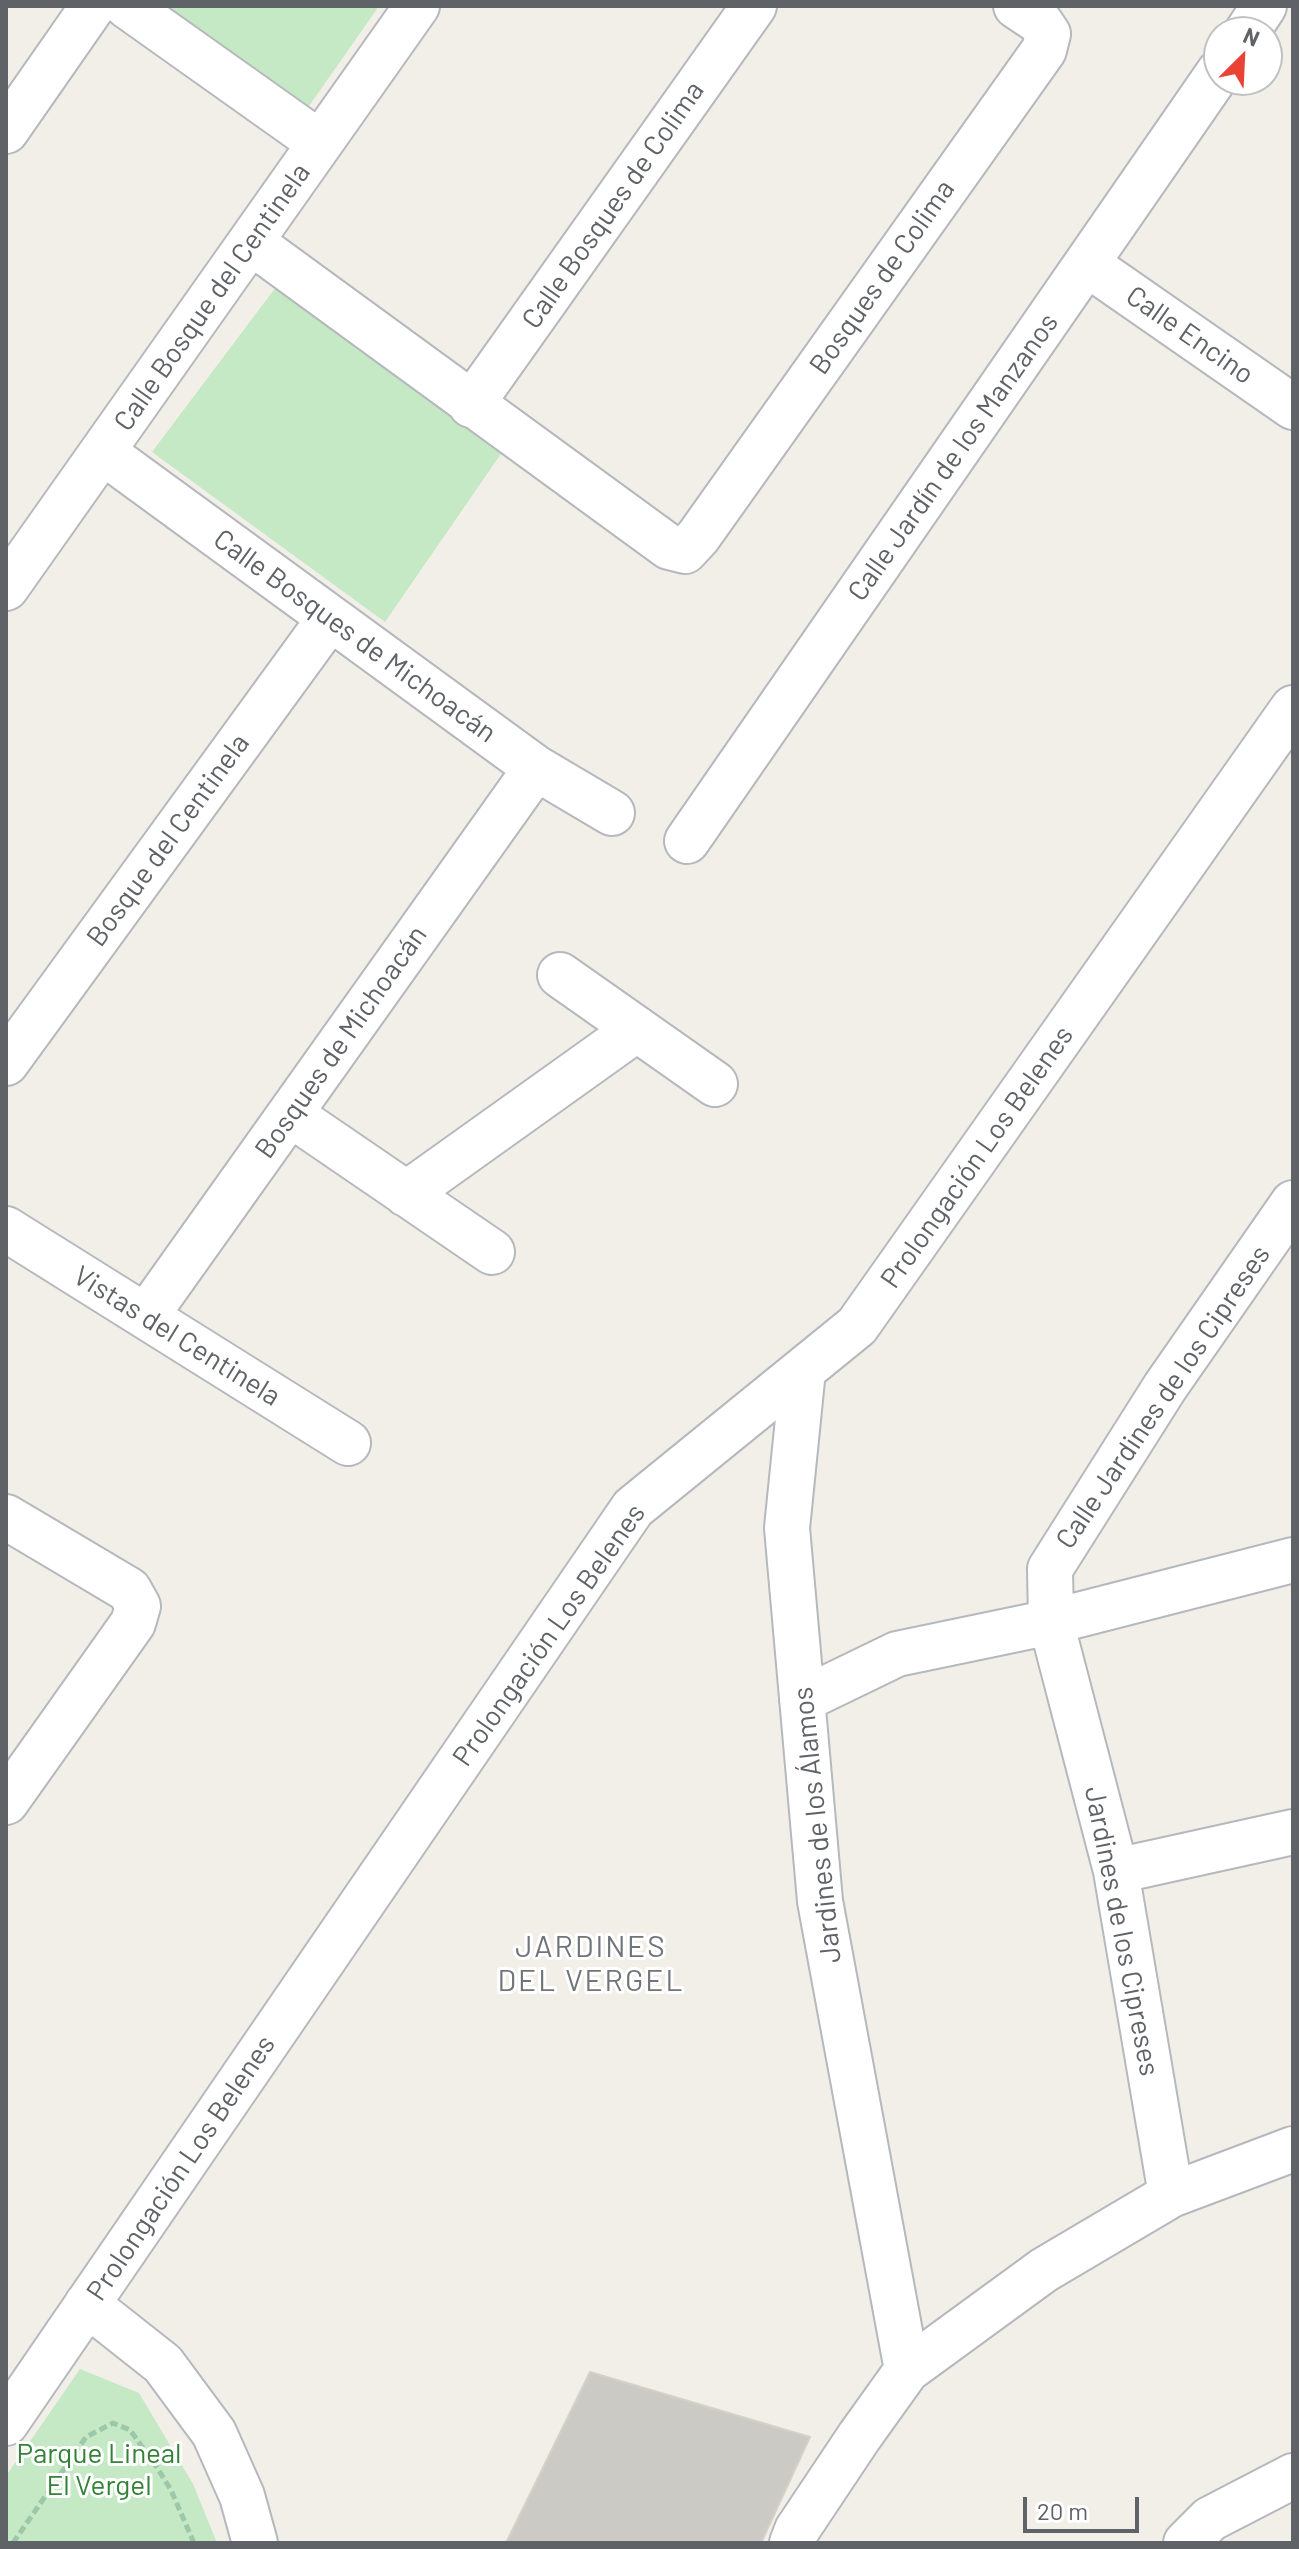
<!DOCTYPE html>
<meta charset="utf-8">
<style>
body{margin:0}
#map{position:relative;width:1299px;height:2549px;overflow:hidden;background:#f1efe8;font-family:Barlow,sans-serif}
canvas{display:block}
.frame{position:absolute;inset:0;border:8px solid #5f6368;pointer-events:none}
.north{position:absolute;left:1203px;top:16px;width:80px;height:80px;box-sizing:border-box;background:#fff;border:2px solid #bfc1c3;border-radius:50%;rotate:24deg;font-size:22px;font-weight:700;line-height:32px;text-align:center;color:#5f6368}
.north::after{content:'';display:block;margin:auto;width:28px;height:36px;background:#ea4335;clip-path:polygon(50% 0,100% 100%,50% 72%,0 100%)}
.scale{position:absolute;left:1023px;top:2497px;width:116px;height:36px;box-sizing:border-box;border:4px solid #5f6368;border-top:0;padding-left:10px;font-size:24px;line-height:28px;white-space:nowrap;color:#5f6368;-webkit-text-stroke:6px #fff;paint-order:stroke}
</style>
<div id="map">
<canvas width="1299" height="2549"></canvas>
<div class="frame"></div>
<div class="north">N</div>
<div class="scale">20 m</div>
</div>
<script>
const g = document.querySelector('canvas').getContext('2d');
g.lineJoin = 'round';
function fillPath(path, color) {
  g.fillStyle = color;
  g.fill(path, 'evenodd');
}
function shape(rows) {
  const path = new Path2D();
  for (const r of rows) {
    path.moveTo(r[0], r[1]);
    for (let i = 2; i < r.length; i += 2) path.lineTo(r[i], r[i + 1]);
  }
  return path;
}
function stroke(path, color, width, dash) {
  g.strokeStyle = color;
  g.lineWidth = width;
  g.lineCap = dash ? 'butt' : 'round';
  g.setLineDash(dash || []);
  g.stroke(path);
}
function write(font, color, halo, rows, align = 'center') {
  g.font = font + ' Barlow,sans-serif';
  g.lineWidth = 6;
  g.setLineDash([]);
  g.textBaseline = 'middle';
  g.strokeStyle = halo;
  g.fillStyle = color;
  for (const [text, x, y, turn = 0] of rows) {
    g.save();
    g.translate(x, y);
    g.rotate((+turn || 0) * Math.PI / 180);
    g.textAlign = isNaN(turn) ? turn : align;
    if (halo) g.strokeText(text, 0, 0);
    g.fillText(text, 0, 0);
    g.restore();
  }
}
const green = shape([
 [168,6,379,6,309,106],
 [285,275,507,445,385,622,152,452],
 [80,2369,139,2393,193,2484,217,2543,6,2543,6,2476]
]);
const building = shape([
 [590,2372,810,2437,761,2543,506,2543,590,2372]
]);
const path = shape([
 [13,2543,86,2437,113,2423,130,2430,156,2466,171,2490,194,2543]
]);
const street = shape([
 [127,6,320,143],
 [1247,32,1264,6],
 [6,131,93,6],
 [251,242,669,547,685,551,698,537,1044,50,1048,34,1040,22,1016,6],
 [1087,264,1293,407],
 [471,405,754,6],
 [103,452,536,768,612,813],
 [6,588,417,6],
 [687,841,1219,72],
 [560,975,715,1084],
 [6,1063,330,618],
 [290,1114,492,1252],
 [406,1194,637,1029],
 [6,1229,348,1443],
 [146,1316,536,768],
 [803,1370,787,1528,820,1901,907,2370],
 [6,1517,129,1590,138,1606,133,1623,6,1802],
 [802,1700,897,1654,1051,1622,1293,1560],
 [1116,1871,1293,1832],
 [1171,2195,1116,1871,1051,1622,1050,1569,1165,1387,1293,1203],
 [87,2304,163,2364,214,2433,242,2496,255,2543],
 [6,2423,633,1508,857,1326,1293,708],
 [792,2543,797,2530,859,2437,907,2370,1044,2270,1171,2195,1293,2149],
 [1186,2543,1210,2519,1293,2476]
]);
const streetNames = [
 ["Calle Bosques de Colima",613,205,-55],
 ["Bosques de Colima",882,277,-55],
 ["Calle Bosque del Centinela",212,297,-55],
 ["Calle Encino",1190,335,35],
 ["Calle Jardín de los Manzanos",953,457,-55],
 ["Calle Bosques de Michoacán",355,636,36],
 ["Bosque del Centinela",168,840,-54],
 ["Bosques de Michoacán",341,1042,-55],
 ["Prolongación Los Belenes",977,1157,-55],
 ["Vistas del Centinela",177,1336,32],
 ["Calle Jardines de los Cipreses",1163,1397,-56],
 ["Prolongación Los Belenes",549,1635,-55],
 ["Jardines de los Álamos",817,1825,-96],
 ["Jardines de los Cipreses",1122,1931,79],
 ["Prolongación Los Belenes",181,2168,-56]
];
const parkNames = [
 ["Parque Lineal",99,2454],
 ["El Vergel",99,2486]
];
const neighbourhoodNames = [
 ["JARDINES",591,1947],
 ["DEL VERGEL",591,1981]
];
fillPath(green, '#c5e8c5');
fillPath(building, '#cccac5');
stroke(building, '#d6d1c6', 2);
stroke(street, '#b5b8bc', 48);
stroke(path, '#9cc7a9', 5, [8, 4]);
stroke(street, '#fff', 44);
write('28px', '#5f6368', '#fff', streetNames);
write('28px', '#348238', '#fff', parkNames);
g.letterSpacing = '2px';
write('30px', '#70757a', '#fff', neighbourhoodNames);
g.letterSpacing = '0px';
</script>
